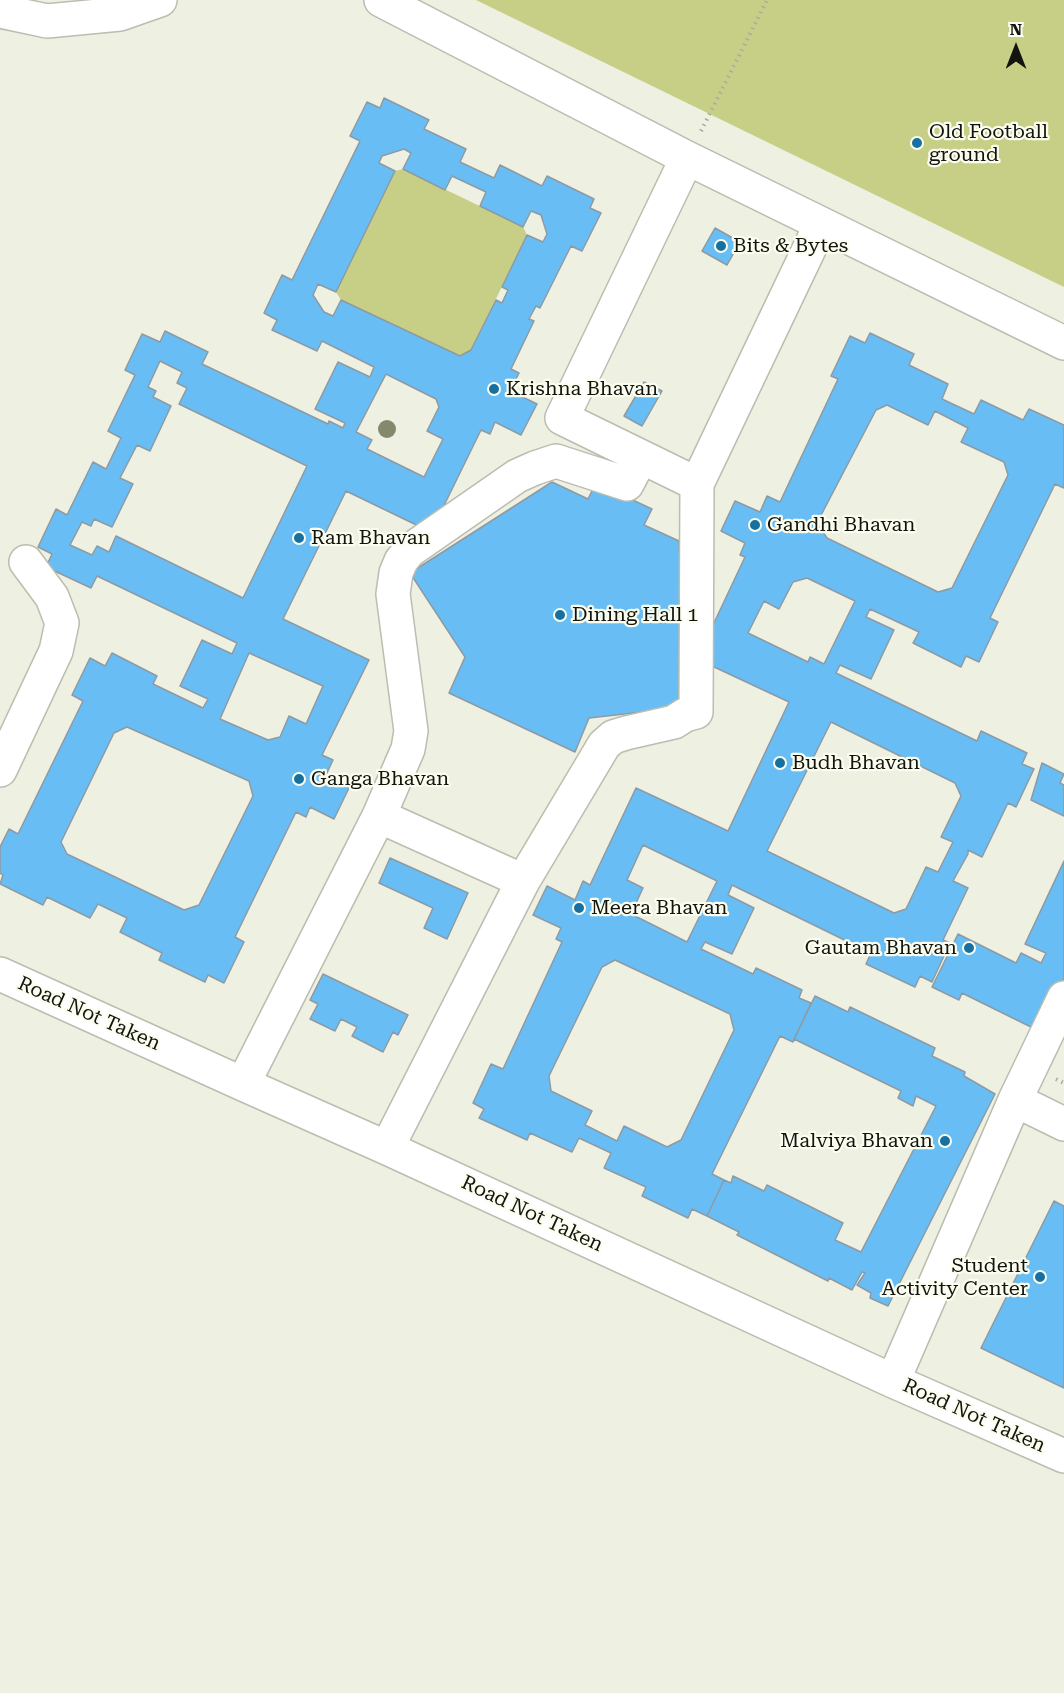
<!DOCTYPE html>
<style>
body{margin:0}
#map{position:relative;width:1064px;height:1693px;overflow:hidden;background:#eef0e2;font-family:"Roboto Serif",serif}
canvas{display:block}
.north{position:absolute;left:986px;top:18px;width:60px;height:60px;-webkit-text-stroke:4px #fbfeef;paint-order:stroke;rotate:0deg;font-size:16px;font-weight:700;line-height:24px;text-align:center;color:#13140f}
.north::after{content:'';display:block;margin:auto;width:21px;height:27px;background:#13140f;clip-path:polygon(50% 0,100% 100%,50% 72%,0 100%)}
</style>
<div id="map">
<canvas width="1064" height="1693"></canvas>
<div class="north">N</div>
</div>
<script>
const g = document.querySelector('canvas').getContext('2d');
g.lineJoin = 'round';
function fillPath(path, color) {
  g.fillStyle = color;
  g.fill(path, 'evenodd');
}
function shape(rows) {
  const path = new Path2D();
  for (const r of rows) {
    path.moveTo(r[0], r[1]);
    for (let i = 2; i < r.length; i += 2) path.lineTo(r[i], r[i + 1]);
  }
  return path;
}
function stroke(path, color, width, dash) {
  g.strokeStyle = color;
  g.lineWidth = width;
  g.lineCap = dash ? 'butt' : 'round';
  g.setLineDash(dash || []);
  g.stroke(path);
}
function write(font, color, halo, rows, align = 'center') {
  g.font = font + ' "Roboto Serif",serif';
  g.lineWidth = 4.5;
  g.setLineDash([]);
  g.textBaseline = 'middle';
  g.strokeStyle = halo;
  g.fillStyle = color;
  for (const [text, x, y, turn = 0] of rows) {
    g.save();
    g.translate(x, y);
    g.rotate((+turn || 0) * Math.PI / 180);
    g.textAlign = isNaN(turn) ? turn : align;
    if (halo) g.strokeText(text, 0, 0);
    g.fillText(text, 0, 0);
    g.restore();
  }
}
const green = shape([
 [476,0,1064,0,1064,287],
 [403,169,523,227,527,235,471,350,460,356,341,300,336,292,395,171]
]);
const building = shape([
 [384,98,429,120,424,129,466,149,460,162,494,178,500,165,542,186,547,176,594,199,590,208,601,213,582,251,571,246,540,308,536,306,529,319,534,321,511,369,519,373,510,391,537,404,521,435,495,422,490,434,481,430,431,532,346,491,283,619,369,660,322,755,333,760,325,777,349,788,334,819,310,807,306,817,296,812,235,937,244,942,224,983,208,975,205,982,159,960,162,953,120,932,127,918,98,904,90,918,47,897,43,905,0,884,3,875,0,873,0,847,9,829,18,834,83,701,72,695,90,658,105,666,112,653,157,676,153,684,203,708,208,699,180,686,202,640,232,654,237,643,97,576,91,588,46,567,52,554,38,547,56,509,67,515,93,462,106,469,121,438,108,431,135,375,125,370,142,334,160,342,165,331,208,352,202,364,328,424,329,421,343,428,345,423,315,409,338,362,370,377,374,367,322,341,317,351,272,330,277,320,264,313,282,275,292,280,360,141,350,136,367,102,380,108,384,98],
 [404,149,411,153,403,169,445,190,452,176,486,192,480,206,523,227,531,211,541,215,547,234,543,242,527,235,502,287,508,290,502,303,496,300,471,350,460,356,341,300,333,316,324,312,313,295,318,284,336,292,395,171,379,163,382,156,404,149],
 [160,361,182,372,177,383,187,388,179,404,307,466,243,598,116,536,109,552,97,546,92,555,70,545,82,522,91,526,94,519,112,527,133,484,120,478,137,445,150,451,171,406,153,397,156,391,148,387,160,361],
 [386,374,436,399,439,407,427,431,443,439,424,477,367,449,372,440,356,432,386,374],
 [249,653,323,686,306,724,289,716,280,737,268,740,220,719,249,653],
 [127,727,249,781,253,796,199,905,184,910,67,854,61,842,114,733,127,727],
 [715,228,740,242,727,265,702,251,715,228],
 [870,333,914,354,909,365,948,384,942,399,974,414,981,400,1023,420,1029,409,1064,425,1064,488,1055,484,990,618,998,622,979,662,966,656,961,667,913,643,919,632,870,609,866,617,894,630,871,679,840,665,836,673,977,741,981,731,1027,753,1022,764,1034,769,1016,807,1008,803,982,857,968,850,968,854,953,881,968,888,943,940,950,943,932,982,920,976,915,987,866,964,871,953,732,885,728,895,754,908,732,954,705,942,701,949,753,974,756,968,802,990,799,998,811,1003,793,1042,780,1036,712,1174,724,1180,707,1216,692,1209,688,1218,642,1196,646,1187,604,1168,611,1153,579,1138,572,1152,530,1133,527,1140,479,1118,484,1109,473,1103,491,1064,503,1069,562,942,556,939,561,928,533,915,547,886,575,900,583,881,590,885,636,788,728,831,789,702,697,659,745,557,740,555,745,543,721,531,735,501,760,512,767,496,780,502,838,379,831,376,850,336,865,343,870,333],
 [887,405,928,425,935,411,968,428,961,442,1004,462,1008,475,952,588,938,592,827,538,817,523,876,410,887,405],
 [807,578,855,601,824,664,810,657,808,662,748,633,764,601,779,609,793,582,807,578],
 [831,722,955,783,961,796,941,837,953,842,938,872,926,867,906,909,894,913,767,851,831,722],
 [643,845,717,881,687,942,631,914,643,888,627,880,643,845],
 [615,960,730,1014,734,1030,681,1140,667,1147,624,1126,617,1141,585,1125,592,1111,551,1091,549,1076,602,967,615,960],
 [644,382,662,391,642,426,624,416,644,382],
 [552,482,588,499,596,483,652,509,644,525,679,541,686,707,589,718,575,752,449,693,465,657,410,573,552,482],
 [1042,763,1064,774,1060,783,1064,785,1064,816,1031,800,1042,763],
 [390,858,468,893,447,939,424,928,433,908,379,883,390,858],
 [1064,861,1064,992,1037,1030,962,993,959,1000,932,987,958,934,1016,963,1021,953,1041,963,1046,953,1025,944,1064,861],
 [323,974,408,1015,398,1035,393,1032,383,1052,352,1036,357,1027,341,1019,335,1031,310,1019,318,1004,310,1000,323,974],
 [815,996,848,1012,850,1007,935,1048,932,1056,965,1072,964,1076,995,1094,888,1306,870,1298,871,1293,857,1285,865,1273,862,1272,852,1290,829,1278,828,1281,737,1235,739,1232,707,1216,724,1180,731,1183,733,1176,764,1191,767,1185,843,1223,835,1240,861,1252,936,1106,916,1096,913,1106,898,1098,901,1091,794,1039,815,996],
 [1054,1201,1064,1206,1064,1388,981,1348,1054,1201]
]);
const path = shape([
 [701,131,767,0],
 [1056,1079,1064,1083]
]);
const minor = shape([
 [381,0,687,158,1064,343],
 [0,11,47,21,120,14,160,0],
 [687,158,562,418,697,484],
 [0,770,56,651,62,623,52,597,26,562],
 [379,816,523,881],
 [0,974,243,1084,387,1148,893,1381,1064,1456],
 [243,1084,379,816,408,749,411,731,393,594,396,573,401,561,409,551,517,476,535,468,556,461,627,484,641,457],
 [1015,1100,1064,1124],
 [387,1148,523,881,604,745,613,737,626,733,674,722,685,715,696,712,697,484,821,224],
 [893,1381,1015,1100,1064,998]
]);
const trees = [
 [387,429]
];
const markers = [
 [917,143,6,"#17709f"],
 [721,246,6,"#17709f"],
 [494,389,6,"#17709f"],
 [755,525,6,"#17709f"],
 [299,538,6,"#17709f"],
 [560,615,6,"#17709f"],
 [780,763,6,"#17709f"],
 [299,779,6,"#17709f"],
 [579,908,6,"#17709f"],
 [969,948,6,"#17709f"],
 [945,1141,6,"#17709f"],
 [1040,1277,6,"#17709f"]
];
const poiNames = [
 ["Old Football",929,132],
 ["ground",929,155],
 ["Bits & Bytes",733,246],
 ["Krishna Bhavan",506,389],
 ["Gandhi Bhavan",767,525],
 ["Ram Bhavan",311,538],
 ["Dining Hall 1",572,615],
 ["Budh Bhavan",792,763],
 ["Ganga Bhavan",311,779],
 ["Meera Bhavan",591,908],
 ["Gautam Bhavan",957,948,"right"],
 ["Malviya Bhavan",933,1141,"right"],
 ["Student",1028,1266,"right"],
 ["Activity Center",1028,1289,"right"]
];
const streetNames = [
 ["Road Not Taken",89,1014,24],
 ["Road Not Taken",532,1214,25],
 ["Road Not Taken",974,1416,24]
];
fillPath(green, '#c6cf85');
fillPath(building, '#68bef4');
stroke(building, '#8d9aa3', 1.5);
stroke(minor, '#babdaf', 36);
stroke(path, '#aaaca0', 4, [1.5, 4.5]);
stroke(minor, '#fff', 33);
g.fillStyle = '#84886c';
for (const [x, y] of trees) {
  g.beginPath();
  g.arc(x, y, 9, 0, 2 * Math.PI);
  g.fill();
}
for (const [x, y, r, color] of markers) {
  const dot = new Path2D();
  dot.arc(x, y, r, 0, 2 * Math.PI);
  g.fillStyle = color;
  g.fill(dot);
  stroke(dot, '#fbfeef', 2);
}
write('20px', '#13140f', '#fbfeef', poiNames, 'left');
write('20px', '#13140f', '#fbfeef', streetNames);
</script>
